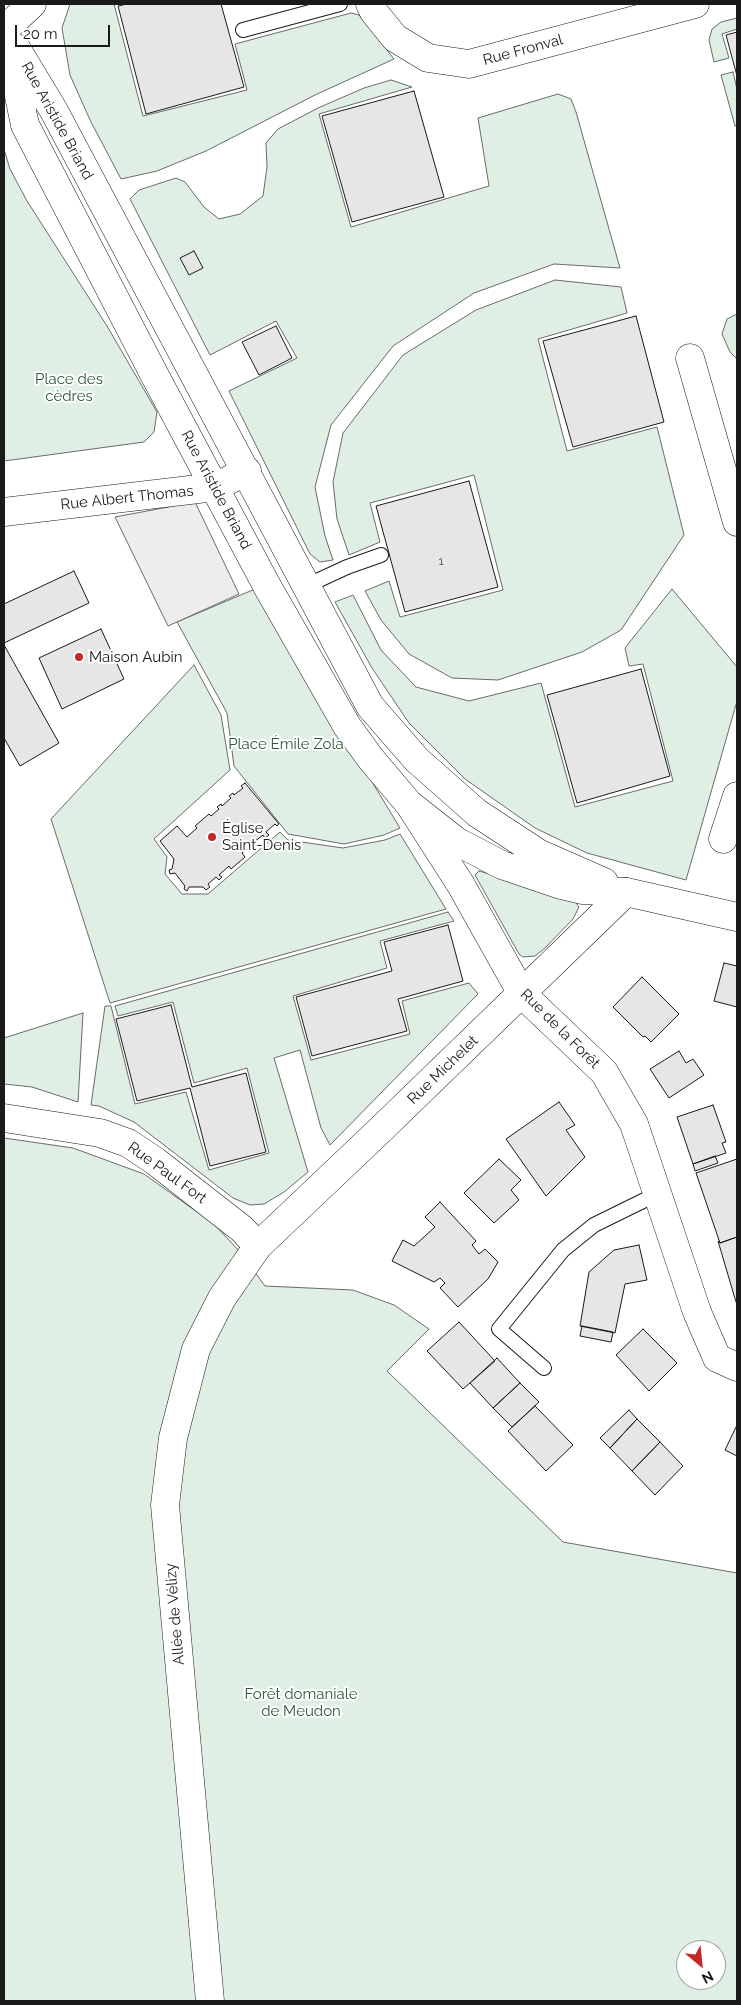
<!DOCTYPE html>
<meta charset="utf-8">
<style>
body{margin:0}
#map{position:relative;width:741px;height:2005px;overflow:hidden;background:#fff;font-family:Raleway,sans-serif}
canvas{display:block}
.frame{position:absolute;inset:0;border:5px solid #1a1a1a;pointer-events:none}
.north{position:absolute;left:676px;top:1940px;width:50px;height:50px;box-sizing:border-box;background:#fff;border:1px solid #a3a3a3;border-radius:50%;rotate:152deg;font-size:14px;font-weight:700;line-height:20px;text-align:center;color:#1a1a1a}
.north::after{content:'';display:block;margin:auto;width:18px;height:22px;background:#c62828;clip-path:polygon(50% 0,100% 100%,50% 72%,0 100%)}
.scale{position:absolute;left:15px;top:25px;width:95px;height:22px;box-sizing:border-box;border:2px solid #1a1a1a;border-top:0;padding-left:6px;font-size:15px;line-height:18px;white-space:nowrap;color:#1a1a1a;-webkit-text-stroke:4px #fff;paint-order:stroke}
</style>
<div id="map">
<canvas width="741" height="2005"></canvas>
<div class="frame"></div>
<div class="north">N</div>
<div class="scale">20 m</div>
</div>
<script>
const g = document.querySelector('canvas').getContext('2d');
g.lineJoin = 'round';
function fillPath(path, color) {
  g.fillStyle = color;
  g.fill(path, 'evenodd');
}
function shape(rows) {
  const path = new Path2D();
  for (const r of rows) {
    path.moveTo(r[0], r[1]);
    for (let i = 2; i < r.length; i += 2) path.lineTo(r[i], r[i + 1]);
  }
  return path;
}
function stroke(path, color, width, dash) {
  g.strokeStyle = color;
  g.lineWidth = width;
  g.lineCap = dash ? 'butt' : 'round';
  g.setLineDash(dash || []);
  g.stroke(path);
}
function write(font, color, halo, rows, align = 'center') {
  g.font = font + ' Raleway,sans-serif';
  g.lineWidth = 4;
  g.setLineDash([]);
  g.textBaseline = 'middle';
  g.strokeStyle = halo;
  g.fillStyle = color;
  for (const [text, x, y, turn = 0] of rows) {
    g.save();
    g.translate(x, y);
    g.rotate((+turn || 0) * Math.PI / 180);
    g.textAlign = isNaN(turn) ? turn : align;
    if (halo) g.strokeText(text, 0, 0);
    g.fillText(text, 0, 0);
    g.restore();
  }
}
const green = shape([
 [70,4,114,4,143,116,247,90,235,44,351,13,359,15,394,59,315,95,206,151,157,171,121,179,91,122,70,75,62,28,70,4],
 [737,18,737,29,722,34,729,58,714,62,709,40,712,29,721,22,737,18],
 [733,72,737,89,737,126,735,126,721,75,733,72],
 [391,80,412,87,319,114,351,227,489,186,478,118,558,94,571,99,576,112,620,268,554,264,474,293,393,346,331,425,315,487,325,536,333,560,320,562,310,554,229,391,297,358,276,321,210,355,130,199,139,190,176,178,185,182,204,207,219,219,240,214,263,196,267,167,266,143,278,129,318,108,364,88,391,80],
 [4,149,10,169,27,201,107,326,157,412,154,432,144,442,4,461,4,149],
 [555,280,621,287,627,313,538,339,567,451,657,427,684,535,621,630,582,652,498,680,452,678,409,654,381,620,365,591,389,581,400,617,503,590,474,475,370,503,380,542,349,555,337,519,333,482,343,433,403,355,476,310,555,280],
 [737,314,737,359,730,352,722,334,727,319,737,314],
 [255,589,400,828,384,835,344,844,288,834,234,766,227,713,177,622,255,589],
 [672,589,737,667,737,701,686,880,587,853,535,828,465,779,409,723,372,668,335,602,353,595,381,650,416,687,469,701,541,683,575,807,673,781,643,664,629,666,625,648,672,589],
 [194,665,221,715,230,770,154,839,167,857,165,874,182,894,208,894,280,832,288,840,343,848,385,840,400,834,446,909,110,1003,51,819,194,665],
 [479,871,572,898,579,907,573,919,545,948,535,956,523,957,519,954,475,875,479,871],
 [448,912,454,921,380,941,387,968,293,996,311,1060,410,1034,402,1001,469,983,478,994,330,1145,321,1128,300,1050,274,1058,308,1172,284,1192,264,1204,250,1205,233,1198,134,1122,99,1106,91,1105,105,1006,111,1006,135,1104,186,1092,209,1170,269,1153,247,1068,194,1083,173,1002,118,1016,115,1006,448,912],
 [83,1013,78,1102,32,1087,4,1084,4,1038,83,1013],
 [4,1138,73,1148,144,1174,214,1224,241,1253,265,1286,353,1290,394,1305,429,1329,387,1371,563,1542,737,1573,737,2001,4,2001,4,1138],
 [686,1950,716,1950,716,1980,686,1980,686,1950]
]);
const parking = shape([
 [195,502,239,594,168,626,115,517,195,502]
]);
const building = shape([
 [127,4,221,4,244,87,146,114,118,6,127,4],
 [737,32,737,76,726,35,737,32],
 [414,91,444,197,352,222,322,116,414,91],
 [194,251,203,268,189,275,180,258,194,251],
 [636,316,664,422,573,447,543,341,636,316],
 [276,326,292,358,259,375,242,342,276,326],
 [469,481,498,587,405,612,376,506,469,481],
 [74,571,89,603,4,643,4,604,74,571],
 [101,629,124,679,62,709,39,658,101,629],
 [4,645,59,743,20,766,4,738,4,645],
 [641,669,670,776,577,803,547,695,641,669],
 [245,783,279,824,277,826,275,824,266,832,269,835,265,838,263,835,254,842,256,845,253,848,251,846,242,853,245,857,231,869,229,866,219,875,222,877,219,880,216,877,208,884,210,887,206,890,203,887,189,887,187,891,184,889,185,886,175,873,170,874,169,870,172,869,174,859,160,841,177,826,187,837,197,828,195,826,209,814,211,816,219,809,217,807,221,804,222,806,231,798,229,796,233,793,234,795,243,788,241,786,245,783],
 [448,925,463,981,398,999,407,1031,312,1056,296,997,392,971,384,942,448,925],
 [724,963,737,966,737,1007,714,1001,724,963],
 [642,977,679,1014,651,1042,645,1036,643,1037,613,1007,642,977],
 [171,1005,192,1087,246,1073,266,1152,210,1166,190,1088,137,1101,116,1019,171,1005],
 [679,1051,686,1063,693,1059,704,1075,669,1098,650,1069,679,1051],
 [559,1102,575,1125,566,1130,585,1157,546,1196,506,1139,559,1102],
 [713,1105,726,1142,722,1143,726,1153,693,1164,677,1117,713,1105],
 [715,1156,718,1163,695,1171,693,1164,715,1156],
 [499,1159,521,1180,511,1190,519,1200,494,1223,464,1193,499,1159],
 [737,1159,737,1237,720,1243,696,1173,737,1159],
 [440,1202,476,1241,472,1245,479,1254,485,1249,498,1262,488,1279,458,1307,440,1288,445,1283,440,1278,434,1282,392,1261,403,1240,414,1246,435,1227,425,1217,440,1202],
 [737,1237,737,1302,736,1302,718,1241,720,1243,737,1237],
 [639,1245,647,1280,625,1284,615,1333,580,1326,589,1272,614,1250,639,1245],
 [459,1322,495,1361,463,1389,427,1351,459,1322],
 [582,1326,613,1332,611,1342,580,1336,582,1326],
 [643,1329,677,1363,649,1391,616,1355,643,1329],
 [497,1358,520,1383,493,1408,470,1383,497,1358],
 [520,1383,539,1402,512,1427,493,1408,520,1383],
 [535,1406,573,1445,546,1471,508,1431,535,1406],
 [629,1410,637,1419,610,1448,600,1438,629,1410],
 [637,1419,660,1442,632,1471,610,1448,637,1419],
 [737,1425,737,1456,725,1450,737,1425],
 [660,1442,683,1466,655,1495,632,1471,660,1442]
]);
const service = shape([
 [243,30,340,4],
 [306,586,347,567,381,555],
 [544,1368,499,1329,563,1250,594,1225,657,1194]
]);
const minor = shape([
 [370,4,374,12,395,38,428,58,469,64,695,4],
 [5,29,32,4],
 [690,358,737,522],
 [4,512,215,487,247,471],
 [411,807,461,885,522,994,604,1072,634,1124,697,1312,717,1358,737,1367],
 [723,839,737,796],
 [4,1118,100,1133,128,1143,155,1161,242,1229,258,1246],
 [210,2001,165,1505,173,1438,196,1349,222,1298,258,1246,376,1134,626,892]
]);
const tertiary = shape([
 [5,29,25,125,154,374,267,586,347,726,371,759,409,804,456,841,502,865,561,885,582,890,626,892,737,917],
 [16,48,54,111,370,706,417,760,477,813,538,853,604,882]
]);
const markers = [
 [79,657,5,"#c62828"],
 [212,837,5,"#c62828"]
];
const numberNames = [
 ["1",441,561]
];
const streetNames = [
 ["Rue Fronval",523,50,-15],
 ["Rue Aristide Briand",57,121,61],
 ["Rue Aristide Briand",216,490,62],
 ["Rue Albert Thomas",127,498,-6],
 ["Rue de la Forêt",560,1029,45],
 ["Rue Michelet",443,1070,-44],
 ["Rue Paul Fort",167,1173,36],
 ["Allée de Vélizy",175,1614,-95]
];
const parkNames = [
 ["Place des",69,379],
 ["cèdres",69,396],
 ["Place Émile Zola",286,744],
 ["Forêt domaniale",301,1694],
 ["de Meudon",301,1711]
];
const poiNames = [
 ["Maison Aubin",89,657],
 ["Église",222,828],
 ["Saint-Denis",222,845]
];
fillPath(green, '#e0efe3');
stroke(green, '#6a6a6a', 1);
fillPath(parking, '#ededed');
stroke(parking, '#6a6a6a', 1);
fillPath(building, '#e6e6e6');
stroke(building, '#1a1a1a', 1);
stroke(service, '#1a1a1a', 16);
stroke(minor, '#1a1a1a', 29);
stroke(tertiary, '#1a1a1a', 29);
stroke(service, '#fff', 14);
stroke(minor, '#fff', 28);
stroke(tertiary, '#fff', 28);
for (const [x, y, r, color] of markers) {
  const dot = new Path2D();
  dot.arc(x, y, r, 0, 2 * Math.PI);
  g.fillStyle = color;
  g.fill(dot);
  stroke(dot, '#fff', 2);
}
write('12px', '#4d4d4d', null, numberNames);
write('15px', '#1a1a1a', '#fff', streetNames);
write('15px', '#2b5a34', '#fff', parkNames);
write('15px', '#1a1a1a', '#fff', poiNames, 'left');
</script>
